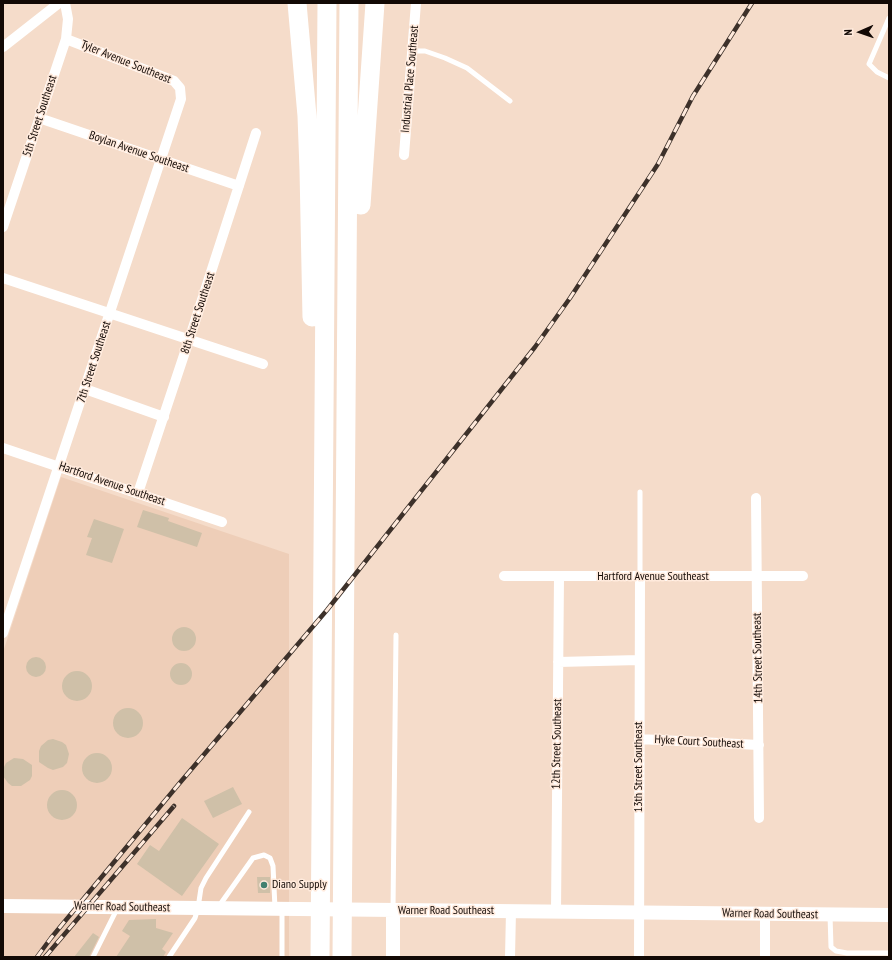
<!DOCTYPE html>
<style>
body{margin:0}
#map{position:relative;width:892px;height:960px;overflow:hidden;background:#f5dcca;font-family:"PT Sans Narrow",sans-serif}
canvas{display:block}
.frame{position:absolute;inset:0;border:4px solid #120905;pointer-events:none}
.north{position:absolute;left:840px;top:12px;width:40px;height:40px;-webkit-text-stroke:3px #ffeadc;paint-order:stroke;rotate:268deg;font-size:11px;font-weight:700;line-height:16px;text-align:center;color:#120905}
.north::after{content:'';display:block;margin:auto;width:14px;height:18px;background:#120905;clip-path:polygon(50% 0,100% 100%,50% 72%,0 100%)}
</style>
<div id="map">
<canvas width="892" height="960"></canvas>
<div class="frame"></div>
<div class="north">N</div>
</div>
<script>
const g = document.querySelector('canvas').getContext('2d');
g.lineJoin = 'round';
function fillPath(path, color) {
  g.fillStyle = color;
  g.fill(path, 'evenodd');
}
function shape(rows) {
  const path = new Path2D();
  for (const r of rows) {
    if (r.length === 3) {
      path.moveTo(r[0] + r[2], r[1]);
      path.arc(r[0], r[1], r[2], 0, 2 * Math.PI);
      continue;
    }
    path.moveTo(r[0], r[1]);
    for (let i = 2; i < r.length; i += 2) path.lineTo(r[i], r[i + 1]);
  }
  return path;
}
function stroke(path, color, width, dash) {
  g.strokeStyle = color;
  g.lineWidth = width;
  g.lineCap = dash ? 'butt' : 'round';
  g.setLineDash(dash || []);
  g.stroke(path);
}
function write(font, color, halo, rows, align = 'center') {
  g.font = font + ' "PT Sans Narrow",sans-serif';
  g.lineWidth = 3;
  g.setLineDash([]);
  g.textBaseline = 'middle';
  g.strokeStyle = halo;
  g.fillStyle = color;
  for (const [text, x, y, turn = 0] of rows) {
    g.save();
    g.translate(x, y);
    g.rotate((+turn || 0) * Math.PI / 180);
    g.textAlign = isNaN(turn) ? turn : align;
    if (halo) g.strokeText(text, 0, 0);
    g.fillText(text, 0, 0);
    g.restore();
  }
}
const built = shape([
 [61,477,289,554,289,957,3,957,3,652]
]);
const building = shape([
 [143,510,169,518,168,521,202,533,197,547,137,527],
 [94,519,124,529,112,563,86,555,92,538,87,537],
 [184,639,12],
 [36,667,10],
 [181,674,11],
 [77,686,15],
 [128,723,15],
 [53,739,62,742,66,745,69,754,67,763,63,767,53,770,48,768,39,762,39,751,41,746,48,740],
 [97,768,15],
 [14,758,23,759,32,765,32,776,30,780,21,786,12,786,8,783,3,776,4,767,6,763],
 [233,787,242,804,213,818,204,801],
 [62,805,15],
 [182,818,219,844,182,896,137,864,150,845,159,851],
 [257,877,270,877,270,893,258,893],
 [156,919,156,928,173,933,162,949,166,952,163,957,116,957,130,936,122,931,129,920],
 [93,933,99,937,89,957,74,957]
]);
const lane = shape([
 [889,18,869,64,877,72,889,78],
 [412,51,425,51,445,58,467,68,510,101],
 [640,577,640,492],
 [219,906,253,858,264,855,270,858,273,866,275,908],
 [393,909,396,635],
 [282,910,282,957],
 [830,915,831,947,836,951,847,953,889,953],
 [93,957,117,909],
 [169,957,195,918,198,908,201,888,206,878,249,812]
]);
const street = shape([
 [3,47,59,3],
 [39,118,239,186],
 [404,155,416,3],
 [3,227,66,39,68,19,65,3],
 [3,278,263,364],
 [85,389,164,417],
 [3,448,222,522],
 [138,493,189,340,256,133],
 [756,498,759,818],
 [504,576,803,576],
 [3,633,181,99,180,88,174,81,66,39],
 [558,662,639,660],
 [639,739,759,745],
 [556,911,559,577],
 [510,957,511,911],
 [639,957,640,577],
 [765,957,765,914]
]);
const secondary = shape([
 [3,906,889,915],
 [393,957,393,910]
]);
const highway = shape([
 [297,3,307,116,309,170,312,317],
 [361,205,375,3],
 [320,957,327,3],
 [342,957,349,3]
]);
const rail = shape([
 [37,957,51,938,178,785,327,610,535,347,570,298,658,164,693,96,752,3],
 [45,957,174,806]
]);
const markers = [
 [264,885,4,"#418170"]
];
const streetNames = [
 ["Tyler Avenue Southeast",126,62,22],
 ["Industrial Place Southeast",410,79,-85],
 ["5th Street Southeast",40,116,-72],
 ["Boylan Avenue Southeast",139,152,19],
 ["8th Street Southeast",198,313,-72],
 ["7th Street Southeast",94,362,-72],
 ["Hartford Avenue Southeast",112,484,19],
 ["Hartford Avenue Southeast",653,577],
 ["14th Street Southeast",758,658,-91],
 ["Hyke Court Southeast",699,742,3],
 ["12th Street Southeast",557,744,-89],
 ["13th Street Southeast",639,767,-90],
 ["Warner Road Southeast",122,907,1],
 ["Warner Road Southeast",446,911],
 ["Warner Road Southeast",770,914,1]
];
const poiNames = [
 ["Diano Supply",272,885]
];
fillPath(built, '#eeceb8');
fillPath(building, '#cfc0a8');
stroke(lane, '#fff', 5);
stroke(street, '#fff', 10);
stroke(secondary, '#fff', 14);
stroke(highway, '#fff', 19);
stroke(rail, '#3d312a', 4.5);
stroke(rail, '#ffeadc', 3, [9]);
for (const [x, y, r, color] of markers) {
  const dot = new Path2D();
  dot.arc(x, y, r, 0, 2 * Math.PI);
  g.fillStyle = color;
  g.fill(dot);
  stroke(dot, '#ffeadc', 1.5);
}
write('12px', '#120905', '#ffeadc', streetNames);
write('12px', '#120905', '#ffeadc', poiNames, 'left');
</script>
